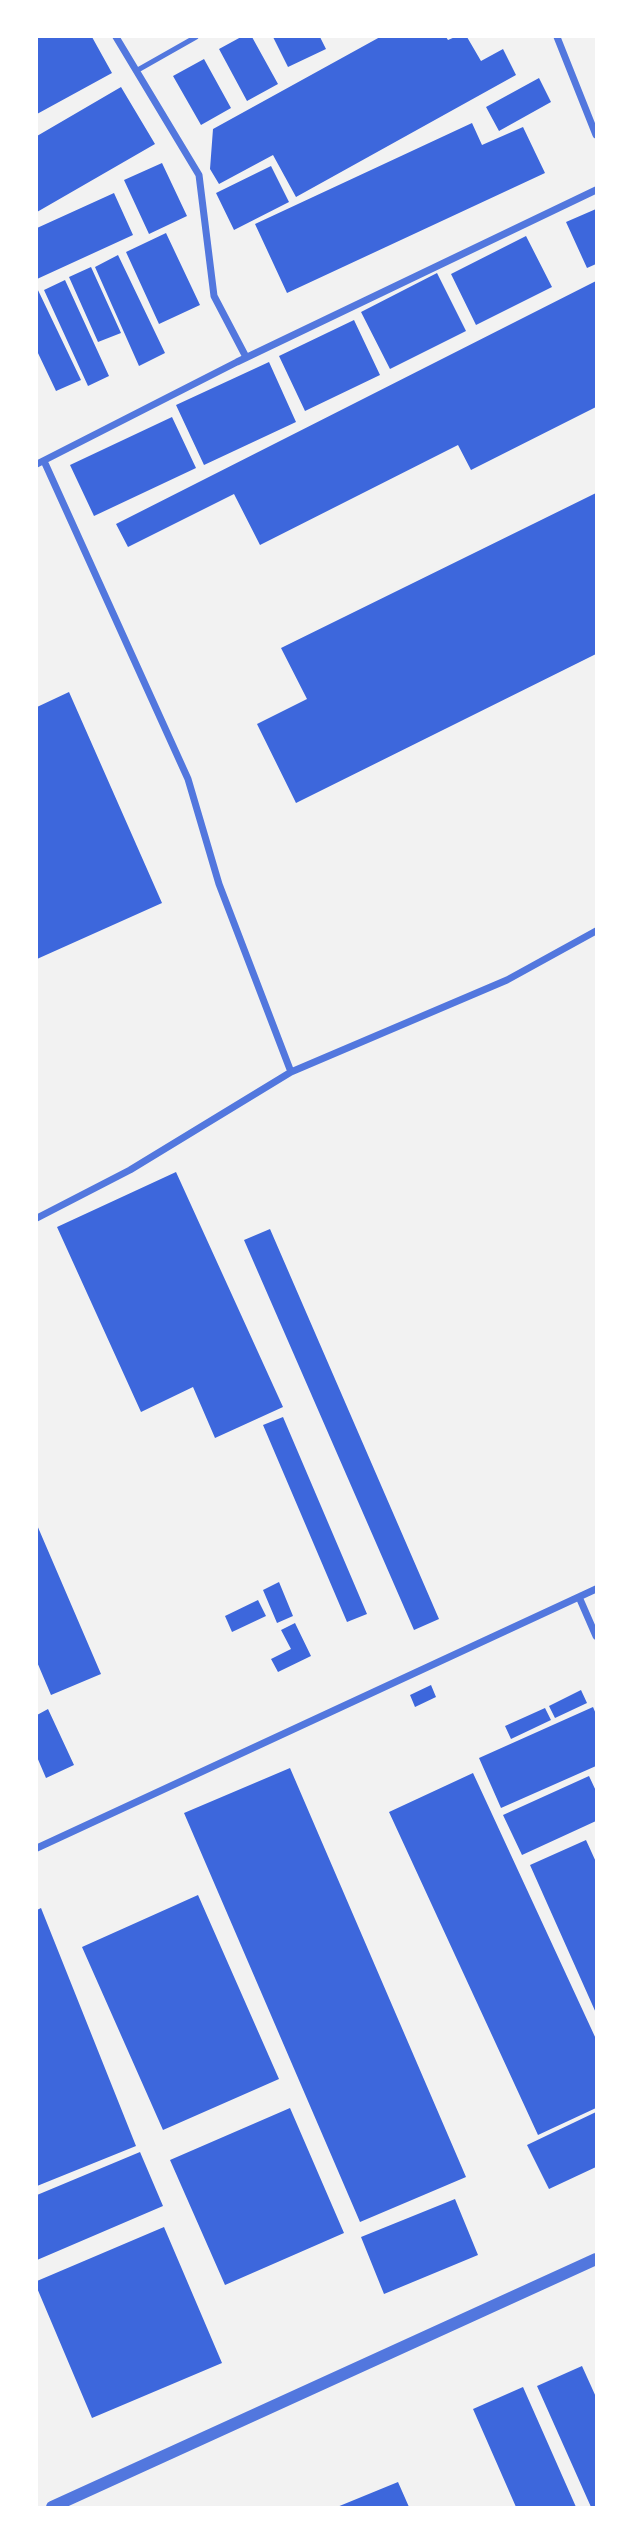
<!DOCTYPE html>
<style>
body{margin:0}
#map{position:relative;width:633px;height:2544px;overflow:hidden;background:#f2f2f2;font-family:"Fira Sans",sans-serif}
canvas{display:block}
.frame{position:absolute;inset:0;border:38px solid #fff;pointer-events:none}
</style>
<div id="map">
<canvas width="633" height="2544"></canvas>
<div class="frame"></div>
</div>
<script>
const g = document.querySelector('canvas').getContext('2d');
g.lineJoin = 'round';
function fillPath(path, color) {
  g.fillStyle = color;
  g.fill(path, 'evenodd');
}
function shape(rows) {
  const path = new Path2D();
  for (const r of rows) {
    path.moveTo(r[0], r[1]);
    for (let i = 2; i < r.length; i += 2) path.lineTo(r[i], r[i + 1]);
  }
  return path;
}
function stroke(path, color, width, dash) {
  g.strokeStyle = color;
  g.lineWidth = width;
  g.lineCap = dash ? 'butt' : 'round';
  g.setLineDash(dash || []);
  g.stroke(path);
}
const building = shape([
 [37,37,92,37,112,73,37,114],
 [241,37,252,37,278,84,247,101,219,49],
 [273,37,320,37,326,49,288,67],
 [380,37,446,37,448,40,455,37,467,37,481,61,503,49,516,75,296,197,273,155,219,184,210,169,213,129],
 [204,59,231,108,201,125,173,76],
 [539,78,551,102,499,131,486,107],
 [121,87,155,144,37,212,37,136],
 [472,123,482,145,523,127,545,173,287,293,255,224],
 [162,163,187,216,149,234,124,180],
 [271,166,289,202,234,230,216,193],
 [114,193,133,235,37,279,37,228],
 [596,209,596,264,587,268,566,222],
 [166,233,200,305,159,324,126,252],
 [526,236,552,287,476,325,451,274],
 [118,255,165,353,139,366,95,267],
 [91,267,121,333,98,342,69,277],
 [437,273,466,331,390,369,361,312],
 [65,280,109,376,88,386,44,290],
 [596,281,596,407,471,470,458,445,260,545,234,494,128,547,116,524],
 [37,288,81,380,56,391,37,351],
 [354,320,380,375,305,411,279,356],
 [269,362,296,422,204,465,176,405],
 [172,417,196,468,94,516,70,465],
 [596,493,596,654,296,803,257,724,307,699,281,648],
 [69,692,162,903,37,959,37,707],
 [176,1172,283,1407,215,1438,193,1387,141,1412,57,1227],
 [270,1229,439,1619,414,1630,244,1240],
 [283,1417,367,1614,347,1622,263,1425],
 [37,1525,101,1674,51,1695,37,1662],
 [279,1582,293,1616,277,1623,263,1590],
 [258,1600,266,1616,232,1632,225,1616],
 [295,1623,311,1656,278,1672,271,1659,291,1649,281,1630],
 [431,1685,436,1697,415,1707,410,1695],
 [581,1690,587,1703,555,1718,549,1706],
 [593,1707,596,1714,596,1766,501,1808,479,1758],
 [545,1708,551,1720,511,1739,505,1726],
 [48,1709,74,1765,46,1778,37,1757,37,1715],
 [290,1768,466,2177,360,2222,184,1813],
 [473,1773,596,2039,596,2108,538,2135,389,1812],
 [589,1776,596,1791,596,1821,522,1855,503,1815],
 [586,1840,596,1862,596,2013,530,1865],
 [198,1895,279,2079,163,2130,82,1947],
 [41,1908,136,2146,37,2186,37,1910],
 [290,2108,344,2233,225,2285,170,2160],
 [596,2112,596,2167,549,2189,527,2145],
 [140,2152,163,2206,37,2260,37,2195],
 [455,2199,478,2255,384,2294,361,2237],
 [164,2227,222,2363,92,2418,37,2288,37,2281],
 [582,2366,596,2397,596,2507,591,2507,537,2386],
 [523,2387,576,2507,516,2507,473,2409],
 [398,2482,409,2507,337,2507]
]);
const service = shape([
 [136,71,196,37]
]);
const minor = shape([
 [116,37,199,175,214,296,246,357],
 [557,37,596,135],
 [44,461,188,779,219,884,291,1072],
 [37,464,237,362,596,190],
 [37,1218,130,1170,291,1072,507,980,596,931],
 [579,1597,596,1636],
 [37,1848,596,1589]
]);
const tertiary = shape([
 [52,2507,596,2259]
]);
fillPath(building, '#3d67dc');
stroke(service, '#5277de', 5);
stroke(minor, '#5277de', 7);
stroke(tertiary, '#5277de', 12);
</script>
